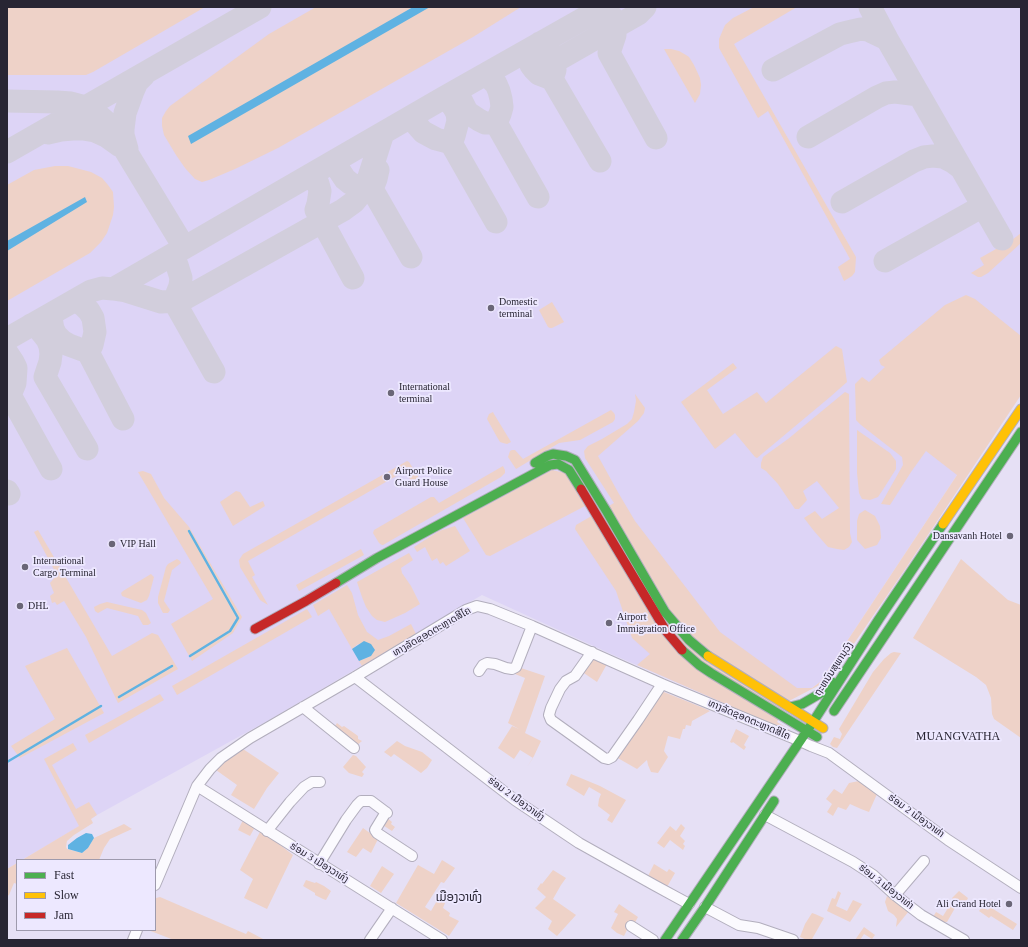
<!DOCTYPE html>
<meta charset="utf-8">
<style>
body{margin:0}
#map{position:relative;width:1028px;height:947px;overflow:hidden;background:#e6e0f5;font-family:"Times New Roman",serif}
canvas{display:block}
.frame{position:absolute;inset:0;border:8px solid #282533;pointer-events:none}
.legend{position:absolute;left:16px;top:859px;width:140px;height:72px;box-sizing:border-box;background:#ede8ff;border:1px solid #9e9aad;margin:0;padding:5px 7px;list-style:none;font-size:12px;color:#282533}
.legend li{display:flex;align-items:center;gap:8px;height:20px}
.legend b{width:20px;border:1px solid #9e9aad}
</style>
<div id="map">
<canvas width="1028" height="947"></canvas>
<div class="frame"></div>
<ul class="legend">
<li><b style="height:5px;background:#4caf50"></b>Fast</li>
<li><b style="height:5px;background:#ffc107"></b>Slow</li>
<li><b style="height:5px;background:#c62828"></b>Jam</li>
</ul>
</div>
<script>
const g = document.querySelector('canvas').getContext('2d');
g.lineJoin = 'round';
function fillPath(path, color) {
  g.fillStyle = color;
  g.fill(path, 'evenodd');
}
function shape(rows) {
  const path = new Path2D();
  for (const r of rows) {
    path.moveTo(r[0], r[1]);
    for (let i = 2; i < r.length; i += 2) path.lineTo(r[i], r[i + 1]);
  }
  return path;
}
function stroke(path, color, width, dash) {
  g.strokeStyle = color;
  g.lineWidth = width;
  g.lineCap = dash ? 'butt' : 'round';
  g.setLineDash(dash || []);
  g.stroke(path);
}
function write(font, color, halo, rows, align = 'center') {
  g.font = font + ' "Times New Roman","Noto Sans Lao",serif';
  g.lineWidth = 3.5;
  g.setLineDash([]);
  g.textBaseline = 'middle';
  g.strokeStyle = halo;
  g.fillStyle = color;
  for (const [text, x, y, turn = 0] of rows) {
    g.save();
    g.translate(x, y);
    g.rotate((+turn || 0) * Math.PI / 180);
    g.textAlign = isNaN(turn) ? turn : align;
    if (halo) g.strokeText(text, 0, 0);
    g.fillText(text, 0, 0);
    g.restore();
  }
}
const built = shape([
 [7,7,1021,7,1021,382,957,475,820,682,812,688,797,688,777,722,790,730,788,733,760,719,609,653,482,595,269,720,97,815,80,826,22,860,17,860,17,863,7,869]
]);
const green = shape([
 [7,7,205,7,93,72,86,75,7,75],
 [316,7,521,7,473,37,278,148,235,169,209,180,202,182,195,179,185,168,176,155,164,135,162,126,162,118,166,111,170,106,269,34],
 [754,7,797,7,734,44,856,257,855,272,852,276,844,281,838,267,850,259,768,111,758,118,719,48,719,39,725,25,733,18],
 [664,49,671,49,679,51,686,55,689,57,694,65,700,78,701,85,700,94,695,103],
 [55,166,68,166,91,172,102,178,108,185,113,192,114,207,113,215,107,233,101,242,90,253,7,301,7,185,34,170],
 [1021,233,1021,243,988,273,981,277,978,277,971,273,984,265,980,258,1012,240],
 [966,295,975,299,1021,336,1021,395,906,568,829,680,789,701,777,722,790,730,788,733,760,719,637,665,650,654,632,638,616,591,575,529,576,525,614,503,585,458,584,451,588,446,602,439,627,424,632,419,634,412,636,401,635,394,645,408,644,413,638,421,598,456,619,494,635,521,720,632,797,688,812,688,820,682,957,475,926,451,911,472,890,505,881,504,903,465,902,457,861,425,856,420,855,384,862,377,869,382,885,367,881,365,879,360,945,305],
 [552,302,564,322,552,328,550,328,548,327,539,310],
 [836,346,842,349,847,382,830,397,757,458,755,457,735,433,715,449,681,402,733,363,737,368,707,390,723,414,757,392,766,403],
 [845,392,849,394,850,533,852,542,849,547,844,550,837,549,828,547,814,531,804,518,815,511,822,519,839,508,817,481,803,491,807,500,799,509,795,509,778,484,766,471,761,468,761,463,763,457,788,439],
 [611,410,614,413,615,415,615,419,613,422,580,440,559,443,516,469,508,457,510,451,512,450,515,450,523,459],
 [493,412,494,414,511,442,507,444,503,443,500,442,497,437,487,419,489,414],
 [857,430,890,453,896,461,896,469,884,488,878,497,870,500,862,499,859,493,857,473],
 [407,461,409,462,418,476,419,481,417,484,414,485,413,484,405,471,248,561,255,575,252,577,268,605,263,602,260,600,240,567,239,560,243,554],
 [503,466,505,470,505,473,501,477,383,545,382,545,379,543,373,533,374,530,431,497,434,497,439,503],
 [552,470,565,473,585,506,490,556,486,555,463,518],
 [143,471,151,474,164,498,189,527,242,617,233,633,192,661,171,624,213,599,138,472],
 [236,491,240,492,250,507,263,501,265,506,233,526,220,502],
 [865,510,875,516,880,526,881,538,877,545,865,549,857,540,857,521,859,514],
 [455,526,470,551,446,566,443,562,440,564,437,558,432,561,425,547,417,552,414,547,439,531],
 [38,530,112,656,152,633,158,635,178,669,118,703,86,637,64,601,57,605,55,602,52,603,50,596,54,593,50,583,57,575,34,532],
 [361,549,364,555,299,591,296,585],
 [409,553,413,560,401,568,402,573,411,586,420,604,405,613,385,622,377,620,372,616,366,607,362,597,357,582],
 [177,559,180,561,181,563,172,570,164,601,170,610,168,613,163,613,158,603,158,597,166,567,168,564],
 [961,559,1008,600,1021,605,1021,738,994,719,992,714,991,698,986,685,976,677,913,638],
 [151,574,154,577,149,596,147,600,141,603,122,596,121,593,123,591],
 [347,585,352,593,358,615,367,632,378,640,389,636,411,624,416,634,362,666,359,661,371,656,358,644,352,649,329,609,318,616,313,605],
 [107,602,142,610,146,613,151,623,148,625,143,625,138,616,107,608,98,613,95,611,94,607,100,604],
 [307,609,312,617,177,695,172,686],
 [67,648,104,713,20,758,11,746,55,719,25,666],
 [894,652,901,653,837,748,833,747,830,744,834,737,840,739,842,734,839,729,873,672,884,659,891,653],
 [589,655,607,664,597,682,578,669],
 [518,667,545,676,525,733,541,741,534,756,527,767,533,758,520,750,514,759,498,748,512,726,519,729,508,723,525,678,515,674],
 [659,690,706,709,710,711,692,721,691,726,686,725,685,729,683,729,680,739,668,736,664,751,668,757,658,773,651,772,648,765,647,760,637,769,616,757,631,740,640,720],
 [160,694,164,700,89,743,85,735],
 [337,723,342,727,344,726,358,736,358,739,362,741,355,747,333,729],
 [736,729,749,736,744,745,746,747,744,750,733,742,732,743,730,742],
 [397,741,405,746,422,752,432,760,427,768,421,773,394,754,391,757,384,752],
 [73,743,77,750,52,765,76,809,89,802,97,815,91,819,93,823,74,835,67,841,66,847,67,849,82,853,88,848,94,838,124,824,132,829,110,839,104,848,99,860,22,860,79,826,44,759],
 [243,749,279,773,267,788,254,809,231,795,237,785,216,770,226,761],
 [353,755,356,756,366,767,362,772,364,774,362,777,349,773,343,767],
 [571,774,600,786,626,800,612,823,607,820,610,815,598,806,599,799,601,794,589,787,584,796,566,785],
 [859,781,877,794,869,812,861,809,850,804,846,810,838,807,833,816,827,812,832,804,826,799,834,789,842,794,849,783],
 [385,816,392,822,391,824,395,827,392,831,381,824],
 [243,820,255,827,250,836,238,830],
 [681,824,685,828,680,836,685,841,683,844,685,846,683,850,670,840,664,848,657,843,670,826,676,831],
 [363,828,378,839,371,853,363,848,356,857,347,852],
 [261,830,293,855,267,909,244,898,253,879,240,870],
 [442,860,455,868,444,883,441,882,425,907,431,911,441,894,444,897,445,903,443,908,450,913,449,916,459,921,449,936,396,903,418,865,434,874],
 [17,863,17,884,14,883,9,895,7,896,7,869],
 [654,864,667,872,669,869,675,873,667,887,646,880],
 [382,866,394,874,381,893,370,886],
 [553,870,566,878,561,885,553,899,576,915,557,936,548,929,552,921,535,908,546,897,537,889,541,883,542,884],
 [306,880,315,883,316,882,324,886,331,891,326,900,323,899,315,895,315,893,303,886],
 [838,891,841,893,836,906,847,911,853,900,862,904,850,922,827,911,832,898,835,899],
 [959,891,968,898,965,904,959,901,947,922,942,922,933,917,936,912,943,916,953,900,952,898],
 [887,896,909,911,896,927,897,919,894,915,888,911,885,902],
 [160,897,246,934,248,931,265,940,174,940,148,930,155,930,155,899,156,898],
 [619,904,638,917,631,930,628,928,624,936,617,933,611,928,618,914,614,912],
 [982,907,988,910,990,907,1017,924,1013,930,991,916,989,918,979,911],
 [812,913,815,914,824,918,812,939,813,940,807,940,800,937,805,924],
 [864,927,875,935,872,939,864,934,860,940,855,940]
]);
const water = shape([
 [413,7,430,7,191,144,188,136],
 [85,197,87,202,7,251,7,241],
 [364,641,371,644,375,650,371,656,359,661,352,649],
 [86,833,92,834,94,838,88,848,82,853,68,849,68,845,77,838]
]);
const stream = shape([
 [189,531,238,618,230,631,190,656],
 [119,697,172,666],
 [7,762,101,706]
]);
const taxiway = shape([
 [870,7,887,39,1002,239],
 [603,8,611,16,614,22,615,27,615,35,609,53,656,138],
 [540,43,545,47,552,55,554,62,555,70,552,79,600,161],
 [528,50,529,58,531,65,534,69,539,74,552,79],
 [554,62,638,14,645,7],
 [773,70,840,34,848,32,861,29,868,30,887,39],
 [486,74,496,84,499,91,501,99,502,107,500,114,496,123,538,197],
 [459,90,460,98,467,112,479,120,485,123,496,123],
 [445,97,453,106,457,113,458,121,454,136,451,143,496,222],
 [7,101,57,102,71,103,86,107,98,115,105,121,116,135,184,247],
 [414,115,416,124,423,132,436,139,451,143],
 [48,133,61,130,73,129,83,129,95,131,106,136,120,146],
 [808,137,877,97,886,93,895,92,919,95],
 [127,149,123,135,123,129,125,113,133,91,137,82,144,75],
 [7,152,260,7],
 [336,160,339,170,345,179,350,183,357,187,364,189,372,189],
 [378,170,376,179,372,189,411,257],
 [312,174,318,184,320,191,318,204,316,210,353,278],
 [842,202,914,161,924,157,933,156,943,157,953,162,961,168],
 [170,256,177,265,181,278,180,286,174,301,214,372],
 [885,261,983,206],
 [113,289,126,291,161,302,177,301,184,299,343,210,354,202,363,191,367,183,383,133],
 [75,300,84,306,89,311,93,318,95,332,92,345,88,352,123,419],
 [51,318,53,329,56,335,62,341,69,345,88,352],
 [31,325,39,329,47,339,50,346,51,354,50,362,45,377,87,449],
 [7,339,91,291,102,288,113,289,445,97,604,7],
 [7,353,13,362,16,368,15,383,10,395,51,469],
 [7,491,9,494]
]);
const street = shape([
 [592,652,575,676,566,681,560,689,551,708,549,715,551,720,604,758,608,759,612,757,638,720,662,684],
 [479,671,483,665,487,663,495,664,506,668,512,669,516,667,532,626],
 [355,677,515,800,579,843,654,885,689,904],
 [303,707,354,748],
 [197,786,442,940],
 [386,812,375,830,377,833,412,856],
 [765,815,853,862,873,875,895,895,921,915,964,940],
 [267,831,290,802,304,787,312,782,320,782],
 [319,864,346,820,357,805,361,801,371,801,387,813],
 [155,885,197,786,210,769,221,758,250,738,355,677,466,610,477,606,490,609,532,626,662,684,800,741,811,746,829,753,948,840,1021,888],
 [895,895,924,861],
 [705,907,739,925,758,928,793,940],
 [631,926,653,940],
 [133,940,137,930],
 [370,940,392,908]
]);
const fast = shape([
 [535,463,547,456,553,454,566,456,575,460,607,512,665,612,689,640,708,656],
 [336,583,377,558,550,465,558,464,569,470,581,489],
 [682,650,699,665,711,673,817,737],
 [790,707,802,704,821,693,832,682],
 [834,711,1021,432],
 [665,940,813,722,879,619,943,524],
 [682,940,705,907,774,801]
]);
const slow = shape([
 [943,524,1021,409],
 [708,656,823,728]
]);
const jam = shape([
 [581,489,666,631,682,650],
 [255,629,306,601,336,583]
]);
const markers = [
 [491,308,4,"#6a6677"],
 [391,393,4,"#6a6677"],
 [387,477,4,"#6a6677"],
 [1010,536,4,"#6a6677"],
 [112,544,4,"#6a6677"],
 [25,567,4,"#6a6677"],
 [20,606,4,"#6a6677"],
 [609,623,4,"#6a6677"],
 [1009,904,4,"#6a6677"]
];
const poiNames = [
 ["Domestic",499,302],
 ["terminal",499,314],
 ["International",399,387],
 ["terminal",399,399],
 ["Airport Police",395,471],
 ["Guard House",395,483],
 ["Dansavanh Hotel",1002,536,"right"],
 ["VIP Hall",120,544],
 ["International",33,561],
 ["Cargo Terminal",33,573],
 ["DHL",28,606],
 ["Airport",617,617],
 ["Immigration Office",617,629],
 ["Ali Grand Hotel",1001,904,"right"]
];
const streetNames = [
 ["ທາງລັດຊອດຕະຫຼາດສີໄຄ",432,632,-30],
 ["ຖະຫນົນສຸພານຸວົງ",834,669,-57],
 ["ທາງລັດຊອດຕະຫຼາດສີໄຄ",749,720,23],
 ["ຮ່ອມ 2 ເມືອງວາທົ່ງ",516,799,36],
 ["ຮ່ອມ 2 ເມືອງວາທ່າ",916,816,36],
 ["ຮ່ອມ 3 ເມືອງວາທົ່ງ",319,863,32],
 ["ຮ່ອມ 3 ເມືອງວາທ່າ",886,887,38]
];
const quarterNames = [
 ["MUANGVATHA",958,737],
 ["ເມືອງວາທົ່ງ",459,898]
];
fillPath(built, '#ddd4f6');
fillPath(green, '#eed2c8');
fillPath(water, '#5fb2e2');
stroke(stream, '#5fb2e2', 2.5);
stroke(taxiway, '#d2cedc', 23);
stroke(street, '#b2aebd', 12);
stroke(fast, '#b2aebd', 11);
stroke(slow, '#b2aebd', 11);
stroke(jam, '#b2aebd', 11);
stroke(street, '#fbfafe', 10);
stroke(fast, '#4caf50', 9);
stroke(slow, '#ffc107', 9);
stroke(jam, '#c62828', 9);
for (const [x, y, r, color] of markers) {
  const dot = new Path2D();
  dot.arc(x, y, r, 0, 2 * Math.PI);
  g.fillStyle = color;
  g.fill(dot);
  stroke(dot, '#ede8ff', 1.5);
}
write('10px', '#282533', '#ede8ff', poiNames, 'left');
write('10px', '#282533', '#ede8ff', streetNames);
write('12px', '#282533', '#ede8ff', quarterNames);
</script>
